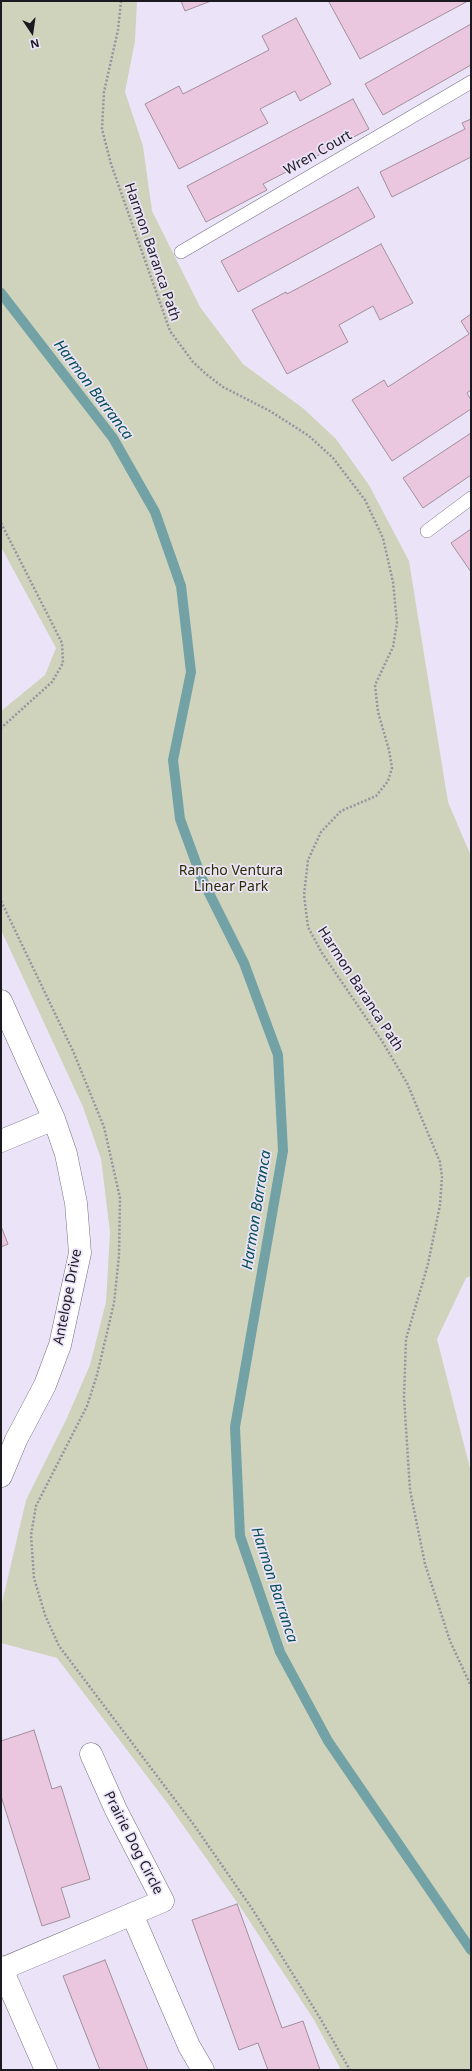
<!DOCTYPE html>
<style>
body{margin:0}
#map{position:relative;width:472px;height:2071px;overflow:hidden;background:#ebe4f9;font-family:"Noto Sans",sans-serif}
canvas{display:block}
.frame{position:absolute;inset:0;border:2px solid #1c1a21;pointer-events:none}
.north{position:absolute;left:12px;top:12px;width:40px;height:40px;-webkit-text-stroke:3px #ebe4f9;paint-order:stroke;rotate:167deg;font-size:11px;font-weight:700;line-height:16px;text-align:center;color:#1c1a21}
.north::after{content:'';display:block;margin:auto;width:14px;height:18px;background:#1c1a21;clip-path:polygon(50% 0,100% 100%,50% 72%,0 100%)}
</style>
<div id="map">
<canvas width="472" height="2071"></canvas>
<div class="frame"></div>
<div class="north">N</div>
</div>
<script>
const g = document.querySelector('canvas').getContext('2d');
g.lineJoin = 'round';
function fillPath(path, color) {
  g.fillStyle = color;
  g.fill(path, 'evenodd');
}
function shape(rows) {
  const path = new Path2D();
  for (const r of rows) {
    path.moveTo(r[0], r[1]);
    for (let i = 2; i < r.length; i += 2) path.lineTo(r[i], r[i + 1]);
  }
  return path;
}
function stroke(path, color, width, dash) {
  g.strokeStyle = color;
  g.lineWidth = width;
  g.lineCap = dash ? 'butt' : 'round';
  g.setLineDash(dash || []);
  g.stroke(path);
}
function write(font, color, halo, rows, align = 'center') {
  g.font = font + ' "Noto Sans",sans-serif';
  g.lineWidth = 3.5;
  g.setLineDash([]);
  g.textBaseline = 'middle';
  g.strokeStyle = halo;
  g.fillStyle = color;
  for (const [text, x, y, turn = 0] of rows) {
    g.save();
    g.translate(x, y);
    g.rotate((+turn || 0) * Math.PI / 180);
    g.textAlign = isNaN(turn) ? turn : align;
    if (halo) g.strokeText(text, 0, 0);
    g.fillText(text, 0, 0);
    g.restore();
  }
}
const green = shape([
 [1,1,137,1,135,41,125,92,143,146,152,211,200,307,243,364,304,409,336,439,369,485,409,561,448,802,471,856,471,1276,466,1278,437,1339,471,1472,471,2070,341,2070,314,2020,241,1908,168,1804,57,1658,1,1643,1,1607,26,1500,66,1420,90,1365,106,1302,110,1232,101,1159,83,1107,1,930,1,711,45,675,56,648,1,547]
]);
const stream = shape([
 [1,293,113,438,155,512,181,586,191,672,173,760,180,819,202,879,244,963,278,1055,283,1151,235,1427,240,1536,280,1652,328,1741,471,1950]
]);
const building = shape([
 [181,1,211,1,185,11,181,1],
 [332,1,468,1,360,59,329,2,332,1],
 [296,18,331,84,300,101,295,91,260,109,268,123,179,169,145,104,179,86,183,94,269,50,262,36,296,18],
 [471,24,471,65,383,115,365,84,471,24],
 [353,99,369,129,263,184,267,190,206,222,187,186,353,99],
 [471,119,471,157,392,197,380,172,465,129,462,123,471,119],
 [358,187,375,217,238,292,221,261,358,187],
 [381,244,413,303,380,320,373,306,339,325,348,342,287,374,252,310,286,292,287,294,381,244],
 [471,314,471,390,467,393,471,400,471,409,392,461,352,400,384,380,388,387,469,334,461,321,471,314],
 [471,433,471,475,423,508,403,478,471,433],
 [471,529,471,572,451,543,471,529],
 [1,1226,8,1244,1,1247,1,1226],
 [34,1730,52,1789,61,1786,90,1879,61,1888,70,1917,42,1926,1,1796,1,1741,34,1730],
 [237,1904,282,2028,303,2021,320,2070,268,2070,258,2043,239,2050,192,1920,237,1904],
 [105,1960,148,2070,100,2070,63,1976,105,1960]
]);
const path = shape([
 [121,1,118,30,104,92,102,129,111,164,170,331,193,362,206,374,223,387,270,411,309,436,333,458,365,500,383,538,393,582,397,623,393,647,375,685,378,712,389,750,392,768,388,781,376,796,341,811,321,832,308,860,304,895,308,927,322,953,382,1041,407,1083,440,1162,442,1177,440,1205,428,1264,406,1339,404,1397,410,1490,425,1564,450,1641,471,1686],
 [1,523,62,643,63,663,52,682,1,728],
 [1,901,73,1051,104,1127,120,1198,119,1256,114,1303,97,1375,87,1406,36,1506,31,1535,34,1578,45,1615,59,1646,194,1825,253,1910,320,2018,350,2070]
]);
const service = shape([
 [181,252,471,82],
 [427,531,471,498]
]);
const minor = shape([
 [1,1001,54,1119,66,1154,76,1203,80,1253,60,1345,45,1385,16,1440,1,1476],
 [1,1141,54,1119],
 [132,1914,189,2046,203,2070],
 [1,1967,46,2070],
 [2,1969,163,1901,116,1810,91,1754]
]);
const streetNames = [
 ["Wren Court",318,153,-30],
 ["Harmon Baranca Path",152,252,71],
 ["Harmon Baranca Path",360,989,57],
 ["Antelope Drive",68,1297,-79],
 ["Prairie Dog Circle",133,1843,63]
];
const parkNames = [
 ["Rancho Ventura",231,871],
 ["Linear Park",231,887]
];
const waterNames = [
 ["Harmon Barranca",93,390,53],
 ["Harmon Barranca",257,1210,-81],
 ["Harmon Barranca",274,1585,72]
];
fillPath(green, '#d0d3bb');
stroke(stream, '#73a2a6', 10);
fillPath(building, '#ebc7df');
stroke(building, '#a28e9b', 1);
stroke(service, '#767082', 14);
stroke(minor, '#767082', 23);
stroke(path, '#9792a1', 2.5, [2, 2]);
stroke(service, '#fff', 13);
stroke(minor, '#fff', 22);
write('14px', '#1c1a21', '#ebe4f9', streetNames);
write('14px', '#2a2d00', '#ebe4f9', parkNames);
write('italic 15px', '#054f54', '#ebe4f9', waterNames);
</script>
